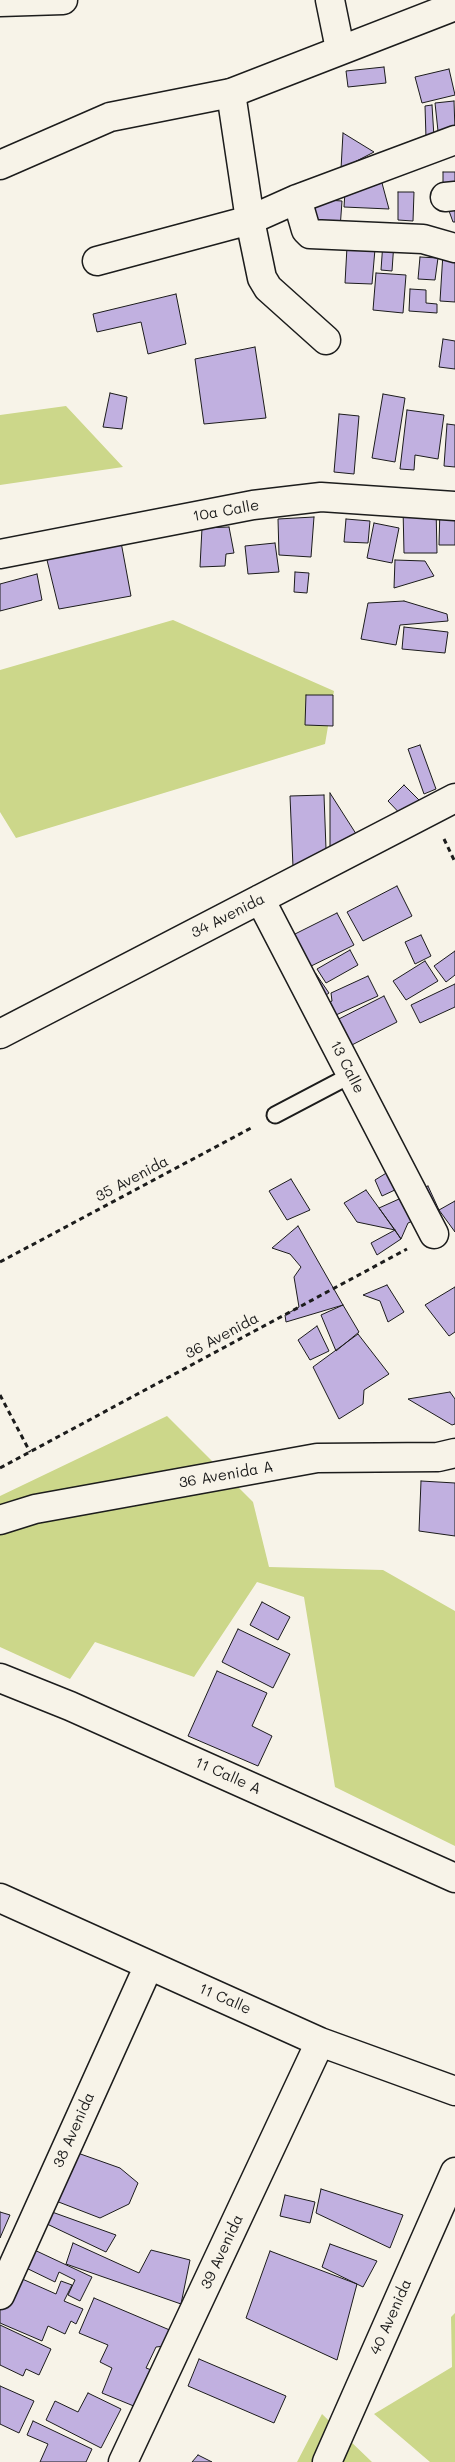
<!DOCTYPE html>
<style>
body{margin:0}
canvas{display:block;background:#f7f3e8}
</style>
<canvas width="455" height="2462"></canvas>
<script>
const g = document.querySelector('canvas').getContext('2d');
g.lineJoin = 'round';
function fillPath(path, color) {
  g.fillStyle = color;
  g.fill(path, 'evenodd');
}
function shape(rows) {
  const path = new Path2D();
  for (const r of rows) {
    path.moveTo(r[0], r[1]);
    for (let i = 2; i < r.length; i += 2) path.lineTo(r[i], r[i + 1]);
  }
  return path;
}
function stroke(path, color, width, dash) {
  g.strokeStyle = color;
  g.lineWidth = width;
  g.lineCap = dash ? 'butt' : 'round';
  g.setLineDash(dash || []);
  g.stroke(path);
}
function write(font, color, halo, rows, align = 'center') {
  g.font = font + ' Mali,sans-serif';
  g.lineWidth = 4.5;
  g.setLineDash([]);
  g.textBaseline = 'middle';
  g.strokeStyle = halo;
  g.fillStyle = color;
  for (const [text, x, y, turn = 0] of rows) {
    g.save();
    g.translate(x, y);
    g.rotate((+turn || 0) * Math.PI / 180);
    g.textAlign = isNaN(turn) ? turn : align;
    if (halo) g.strokeText(text, 0, 0);
    g.fillText(text, 0, 0);
    g.restore();
  }
}
const green = shape([
 [66,406,123,467,0,485,0,415],
 [173,620,334,691,325,744,16,838,0,812,0,670],
 [167,1416,253,1502,269,1567,383,1570,455,1611,455,1846,335,1787,304,1597,257,1582,194,1677,95,1642,70,1679,0,1647,0,1496],
 [455,2313,455,2462,430,2462,374,2414,452,2367,451,2317],
 [322,2414,372,2462,297,2462]
]);
const building = shape([
 [384,67,386,83,348,87,346,71,384,67],
 [449,69,455,95,422,103,415,77,449,69],
 [454,101,455,130,438,131,435,103,454,101],
 [432,105,434,137,426,138,425,106,432,105],
 [343,133,374,152,341,169,343,133],
 [443,172,455,172,455,189,443,189,443,172],
 [382,183,389,209,344,207,345,192,382,183],
 [398,192,414,192,413,221,398,220,398,192],
 [312,199,342,201,340,229,309,226,312,199],
 [455,205,455,222,453,222,448,208,455,205],
 [383,242,394,242,392,271,381,270,383,242],
 [347,247,375,249,372,284,345,283,347,247],
 [443,253,455,258,455,302,440,301,443,253],
 [420,257,438,258,435,280,418,279,420,257],
 [376,273,406,275,403,313,373,310,376,273],
 [410,289,426,290,426,303,437,304,437,313,409,311,410,289],
 [176,294,186,344,148,354,141,322,97,332,93,314,176,294],
 [443,339,455,341,455,369,439,367,443,339],
 [255,347,266,418,204,424,195,359,255,347],
 [110,393,127,397,122,429,103,427,110,393],
 [383,394,405,398,395,462,372,458,383,394],
 [407,410,444,415,438,459,415,455,414,470,400,469,407,410],
 [339,414,359,416,354,474,334,472,339,414],
 [447,424,455,425,455,467,444,466,447,424],
 [436,507,437,553,404,553,403,508,436,507],
 [440,508,455,508,455,545,439,545,440,508],
 [314,517,311,557,279,555,278,519,314,517],
 [346,519,370,521,368,543,344,542,346,519],
 [374,523,399,528,392,563,367,558,374,523],
 [229,527,234,553,226,554,225,566,200,567,202,528,229,527],
 [121,542,131,596,59,609,46,556,121,542],
 [275,543,279,572,248,574,245,546,275,543],
 [395,560,425,561,434,576,394,588,395,560],
 [295,572,309,573,307,593,294,592,295,572],
 [37,574,42,600,0,611,0,584,37,574],
 [404,601,447,614,448,621,400,625,396,645,361,639,368,603,404,601],
 [404,627,448,632,445,653,402,649,404,627],
 [306,695,333,695,333,726,305,725,306,695],
 [420,745,436,789,424,794,408,749,420,745],
 [404,785,423,804,406,820,388,801,404,785],
 [330,793,360,840,330,858,330,793],
 [324,795,326,849,293,867,290,796,324,795],
 [397,886,412,916,363,941,347,912,397,886],
 [337,913,354,945,301,971,289,937,337,913],
 [421,935,431,956,415,964,405,942,421,935],
 [350,950,358,965,326,983,317,969,350,950],
 [455,951,455,975,446,982,434,966,455,951],
 [425,961,438,981,406,1000,393,981,425,961],
 [316,974,329,993,317,1001,307,979,316,974],
 [368,976,378,996,327,1019,321,1007,332,1001,331,993,368,976],
 [455,984,455,1007,420,1023,411,1005,455,984],
 [384,996,397,1022,342,1050,329,1024,384,996],
 [388,1172,397,1189,382,1196,375,1180,388,1172],
 [291,1179,310,1210,287,1220,269,1191,291,1179],
 [428,1186,439,1210,408,1223,401,1239,379,1208,428,1186],
 [366,1190,379,1208,395,1230,357,1222,344,1203,366,1190],
 [455,1201,455,1232,439,1210,455,1201],
 [298,1226,343,1305,286,1322,285,1315,299,1307,294,1277,301,1267,290,1254,272,1248,298,1226],
 [395,1230,401,1239,377,1255,371,1243,395,1230],
 [387,1285,404,1312,388,1322,380,1301,363,1295,387,1285],
 [455,1287,455,1332,449,1336,425,1305,455,1287],
 [343,1305,359,1332,336,1351,321,1315,343,1305],
 [317,1326,329,1351,310,1360,298,1340,317,1326],
 [358,1334,389,1374,364,1390,363,1404,339,1419,313,1367,358,1334],
 [450,1392,455,1399,455,1424,452,1425,408,1399,450,1392],
 [421,1481,455,1483,455,1536,419,1531,421,1481],
 [262,1602,290,1617,278,1640,250,1625,262,1602],
 [238,1629,290,1654,273,1688,222,1662,238,1629],
 [217,1671,267,1693,252,1726,272,1736,258,1766,188,1736,217,1671],
 [72,2151,120,2168,138,2183,129,2204,100,2218,56,2201,72,2151],
 [321,2189,403,2215,390,2248,316,2213,321,2189],
 [285,2195,315,2202,310,2223,280,2216,285,2195],
 [0,2212,10,2215,0,2238,0,2212],
 [52,2212,116,2235,106,2252,47,2224,52,2212],
 [73,2243,139,2273,151,2250,190,2260,181,2304,66,2264,73,2243],
 [330,2244,377,2261,363,2287,322,2267,330,2244],
 [28,2247,92,2277,80,2301,68,2295,75,2280,59,2272,55,2282,20,2265,28,2247],
 [270,2251,357,2284,337,2360,246,2318,270,2251],
 [20,2278,56,2294,61,2281,72,2285,64,2301,83,2309,76,2324,71,2321,65,2334,48,2326,42,2341,0,2323,0,2302,20,2278],
 [94,2298,172,2331,165,2346,156,2347,146,2368,157,2372,141,2409,102,2393,112,2368,100,2362,108,2345,79,2333,94,2298],
 [0,2325,51,2349,39,2375,26,2369,23,2376,0,2365,0,2325],
 [199,2359,286,2396,274,2423,188,2386,199,2359],
 [0,2386,34,2401,19,2433,0,2424,0,2386],
 [88,2393,121,2409,101,2448,46,2420,55,2401,78,2412,88,2393],
 [33,2421,92,2449,86,2462,40,2462,48,2444,27,2435,33,2421],
 [198,2455,212,2462,192,2462,198,2455]
]);
const path = shape([
 [444,839,455,862],
 [0,1262,253,1127],
 [0,1395,30,1452],
 [0,1468,407,1249]
]);
const lane = shape([
 [275,1115,351,1075]
]);
const street = shape([
 [330,0,340,49],
 [0,2,63,0],
 [231,93,250,220,262,278,268,288,326,340],
 [445,197,455,196],
 [297,199,306,230,310,234,423,239,455,248],
 [97,261,250,220,297,199,455,140],
 [0,554,253,505,321,497,455,506],
 [260,899,434,1234],
 [0,1034,455,798],
 [0,1520,35,1509,317,1458,438,1457,455,1453],
 [0,1678,70,1706,455,1878],
 [0,1898,320,2042,455,2091],
 [0,2295,149,1965],
 [123,2462,320,2042],
 [327,2462,455,2172]
]);
const secondary = shape([
 [0,165,110,117,231,93,455,6]
]);
const streetNames = [
 ["10a Calle",226,511,-10],
 ["34 Avenida",228,916,-27],
 ["13 Calle",347,1067,63],
 ["35 Avenida",132,1179,-28],
 ["36 Avenida",222,1336,-28],
 ["36 Avenida A",226,1475,-10],
 ["11 Calle A",228,1776,24],
 ["11 Calle",225,1999,24],
 ["38 Avenida",74,2130,-66],
 ["39 Avenida",222,2252,-65],
 ["40 Avenida",391,2317,-66]
];
fillPath(green, '#ccd78a');
fillPath(building, '#c1b0e0');
stroke(building, '#1c1c1c', 1);
stroke(lane, '#1c1c1c', 19);
stroke(street, '#1c1c1c', 31);
stroke(secondary, '#1c1c1c', 31);
stroke(path, '#1c1c1c', 3, [5, 4]);
stroke(lane, '#f7f3e8', 15);
stroke(street, '#f7f3e8', 28);
stroke(secondary, '#f7f3e8', 28);
write('15px', '#1c1c1c', '#f7f3e8', streetNames);
</script>
